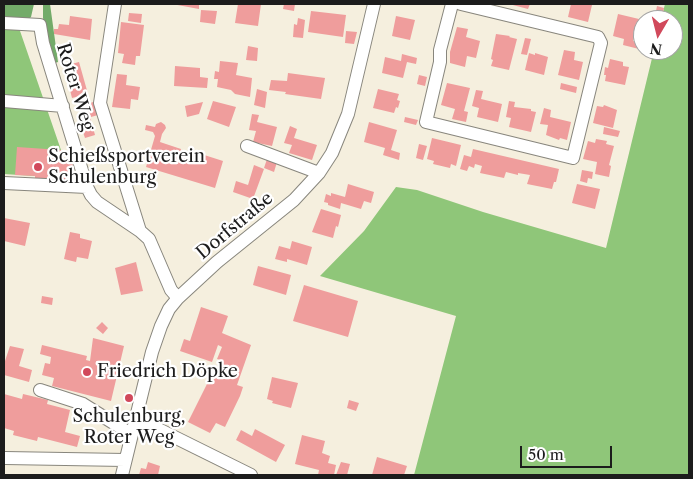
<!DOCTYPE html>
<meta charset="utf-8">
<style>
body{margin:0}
#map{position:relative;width:693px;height:479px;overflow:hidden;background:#f5efde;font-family:"Libre Caslon Text",serif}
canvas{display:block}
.frame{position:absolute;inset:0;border:5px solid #1c1c1c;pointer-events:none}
.north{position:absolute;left:633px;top:10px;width:50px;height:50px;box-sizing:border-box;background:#fff;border:1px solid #a4a4a4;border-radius:50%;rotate:188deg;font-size:14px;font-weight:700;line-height:20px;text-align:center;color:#1c1c1c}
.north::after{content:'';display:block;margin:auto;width:18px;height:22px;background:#d1495b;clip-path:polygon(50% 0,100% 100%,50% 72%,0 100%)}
.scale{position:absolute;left:520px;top:446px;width:92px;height:22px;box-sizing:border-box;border:2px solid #1c1c1c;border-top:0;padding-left:6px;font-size:15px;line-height:18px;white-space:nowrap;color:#1c1c1c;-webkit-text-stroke:4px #fff;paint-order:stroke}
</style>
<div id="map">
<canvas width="693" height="479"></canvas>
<div class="frame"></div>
<div class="north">N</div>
<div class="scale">50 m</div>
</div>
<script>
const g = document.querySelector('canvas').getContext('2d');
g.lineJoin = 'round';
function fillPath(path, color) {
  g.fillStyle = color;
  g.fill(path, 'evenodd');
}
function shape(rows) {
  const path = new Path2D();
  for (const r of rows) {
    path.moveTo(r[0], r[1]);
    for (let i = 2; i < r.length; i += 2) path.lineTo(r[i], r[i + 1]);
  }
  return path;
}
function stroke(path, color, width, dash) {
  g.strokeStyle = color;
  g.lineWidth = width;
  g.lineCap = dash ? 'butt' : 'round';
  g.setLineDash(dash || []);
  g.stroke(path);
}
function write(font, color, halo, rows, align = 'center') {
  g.font = font + ' "Libre Caslon Text",serif';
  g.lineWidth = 4.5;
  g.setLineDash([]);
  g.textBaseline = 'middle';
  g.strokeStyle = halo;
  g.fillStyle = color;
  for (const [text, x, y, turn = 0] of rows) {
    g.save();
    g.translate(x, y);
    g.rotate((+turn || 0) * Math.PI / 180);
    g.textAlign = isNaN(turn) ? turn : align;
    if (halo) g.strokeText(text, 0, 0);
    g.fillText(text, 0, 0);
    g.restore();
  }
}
const green = shape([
 [665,4,689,4,689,475,414,475,456,316,320,276,364,231,396,187,417,190,483,212,606,248,654,50,673,50,673,20,661,20],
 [4,28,19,28,61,150,60,160,73,161,72,182,35,179,35,176,4,174]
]);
const forest = shape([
 [4,4,34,4,31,17,19,28,4,28],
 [43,4,50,4,58,62,55,63,43,18]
]);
const building = shape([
 [172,4,199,4,199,9],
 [238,4,261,4,258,26,235,23],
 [284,4,295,4,294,11,283,9],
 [509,4,530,4,528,9],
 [571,4,592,5,588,22,568,17],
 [657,6,664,8,662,17,655,16],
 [201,10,217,11,215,24,200,22],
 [311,11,346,15,343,37,308,32],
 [129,13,142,14,141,23,128,21],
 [618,14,639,19,637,35,635,35,633,41,641,43,639,49,623,45,624,39,613,36],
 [70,16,92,19,90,40,54,34,54,29,58,29,59,24,69,25],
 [396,16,415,20,410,40,392,36],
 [298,18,305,20,303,38,293,37,294,24,297,25],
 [121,22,144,25,140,56,136,56,135,65,122,63,124,54,118,53],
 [457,27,468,29,466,37,480,41,476,58,467,56,465,67,450,63,450,52],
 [346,31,357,32,354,44,345,43],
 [496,34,510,36,509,37,517,39,509,70,491,66,493,60,491,59],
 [525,38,531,39,527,55,521,54],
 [248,46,258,48,257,61,246,60],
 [564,50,575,52,574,60,583,62,579,80,558,75],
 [529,53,535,55,535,53,548,57,544,75,525,70],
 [402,54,417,58,416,64,407,62,403,78,382,73,385,57,401,61],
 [610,59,623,62,623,66,629,67,625,85,605,81,606,75,604,75,605,67,608,68],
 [220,61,238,63,236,75,252,78,250,97,235,94,231,90,217,87,218,79,214,79,215,71,219,72],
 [79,62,88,94,72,98,64,66],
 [175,66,200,68,200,77,208,78,207,88,174,86],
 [288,73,325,78,321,99,285,94,286,92,269,90,271,80,287,81],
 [117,74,127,75,126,85,140,87,138,100,131,99,130,109,112,107],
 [419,75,427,77,425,86,417,84],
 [447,83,470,88,464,111,468,112,466,122,452,119,455,109,441,105],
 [561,83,577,87,576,93,560,89],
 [257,89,267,92,265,108,254,105],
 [378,89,399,94,397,100,400,101,398,108,396,107,394,113,373,108],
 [476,90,483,91,481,99,502,104,498,122,477,117,479,108,472,106],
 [213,101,236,107,229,127,207,119],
 [509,101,515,102,514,107,531,109,531,111,536,112,531,132,509,127,511,118,506,117],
 [93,102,98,115,91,117,86,105],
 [203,102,199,114,187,117,185,106],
 [604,105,617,110,613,128,593,123,597,106,603,107],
 [544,108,551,110,550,117,571,122,567,140,560,138,559,140,546,135,548,125,540,124],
 [252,114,259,115,257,122,277,127,272,146,253,142,256,131,249,130],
 [90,117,95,135,85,138,79,120],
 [405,117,418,120,416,125,404,122],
 [161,122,165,125,166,128,162,134,160,142,181,149,180,154,196,159,198,153,223,161,215,188,146,167,155,136,153,132,145,130,146,125,155,127,156,124],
 [369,122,397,130,391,150,400,153,399,160,383,155,385,148,364,142],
 [290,126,297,129,294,138,317,145,312,160,289,153,292,145,284,143],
 [604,127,620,131,618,137,603,134],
 [432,138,461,145,456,166,451,164,450,168,433,164,434,161,427,159],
 [596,139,607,141,606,144,614,146,609,165,611,166,609,177,595,174,597,162,583,159,588,141,595,143],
 [419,144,427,146,423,160,416,158],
 [17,147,61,150,60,160,73,161,72,182,35,179,35,176,15,175],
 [473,149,559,169,556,182,554,182,552,189,527,184,530,175,518,173,518,175,506,172,504,178,480,173,482,166,475,164,474,168,469,166,467,171,460,169,464,155,471,157],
 [267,159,277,162,274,172,264,168],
 [254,165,264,169,253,199,233,192,236,181,248,185],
 [582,170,593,172,592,179,588,178,587,183,580,181],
 [348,184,374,192,371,203,364,201,361,209,341,203,340,209,328,205,328,203,324,202,326,194,331,196,331,193,345,197],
 [577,184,600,189,595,209,572,203],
 [321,209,341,215,338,227,336,226,333,238,312,232],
 [4,218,30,223,25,246,4,241],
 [70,232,80,234,80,238,92,241,88,259,77,257,76,262,64,259],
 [292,241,312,247,307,265,287,259,287,262,275,259,279,246,290,249],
 [136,262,143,291,121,295,115,268],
 [258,266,291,275,286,295,253,285],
 [304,285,358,301,348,337,293,321],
 [42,296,53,298,52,305,41,303],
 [201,307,228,316,222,333,251,345,237,385,243,387,240,396,225,427,216,423,210,433,188,422,209,380,213,382,221,360,217,359,222,347,218,345,212,362,180,351,184,339,190,341],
 [102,322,108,328,103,334,96,328],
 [93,338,124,346,111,401,52,386,54,378,42,375,45,363,50,364,51,357,40,354,42,345,87,356,86,360,90,361],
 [10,346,24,349,19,366,32,370,29,382,4,375,4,364],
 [272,377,298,383,291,408,272,403,273,401,267,399],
 [4,394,22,399,23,394,48,400,47,404,70,410,65,432,80,436,77,447,38,437,37,441,13,435,14,431,4,428],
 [349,400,359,403,356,411,347,408],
 [255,429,285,445,276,462,236,440,241,430,252,436],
 [302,435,325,441,322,453,330,456,328,463,336,465,334,475,318,475,319,470,295,464],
 [377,457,407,466,404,475,372,475],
 [148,462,160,466,158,475,139,475,141,468,146,469],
 [341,462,350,464,347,475,336,475]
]);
const minor = shape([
 [115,4,100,103,140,231],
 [452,4,440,50,440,62,426,122,573,158,601,43,598,37,461,4],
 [4,23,40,25,43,43,87,187,91,195,97,202,140,231,149,239,171,290,178,298],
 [4,101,63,106],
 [247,146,319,173],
 [4,183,87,187],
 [40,390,83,404,131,434],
 [136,418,251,475],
 [5,458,125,460],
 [122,475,152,352,161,326,169,309,178,298,217,262,294,200,319,173,332,153,348,114,374,4]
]);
const markers = [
 [38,167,5,"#d1495b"],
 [87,372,5,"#d1495b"],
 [129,398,5,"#d1495b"]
];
const streetNames = [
 ["Roter Weg",75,87,73],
 ["Dorfstraße",235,226,-40]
];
const poiNames = [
 ["Schießsportverein",48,157],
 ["Schulenburg",48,178],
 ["Friedrich Döpke",97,372],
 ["Schulenburg,",129,417,"center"],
 ["Roter Weg",129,438,"center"]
];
fillPath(green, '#8fc679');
fillPath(forest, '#73ab69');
fillPath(building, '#ef9d9c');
stroke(minor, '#88867d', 14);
stroke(minor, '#fff', 12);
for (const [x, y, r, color] of markers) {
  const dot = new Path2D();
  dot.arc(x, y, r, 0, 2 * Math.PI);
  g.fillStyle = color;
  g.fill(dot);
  stroke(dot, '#fff', 2);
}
write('18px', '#1c1c1c', '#fff', streetNames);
write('18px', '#1c1c1c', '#fff', poiNames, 'left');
</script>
